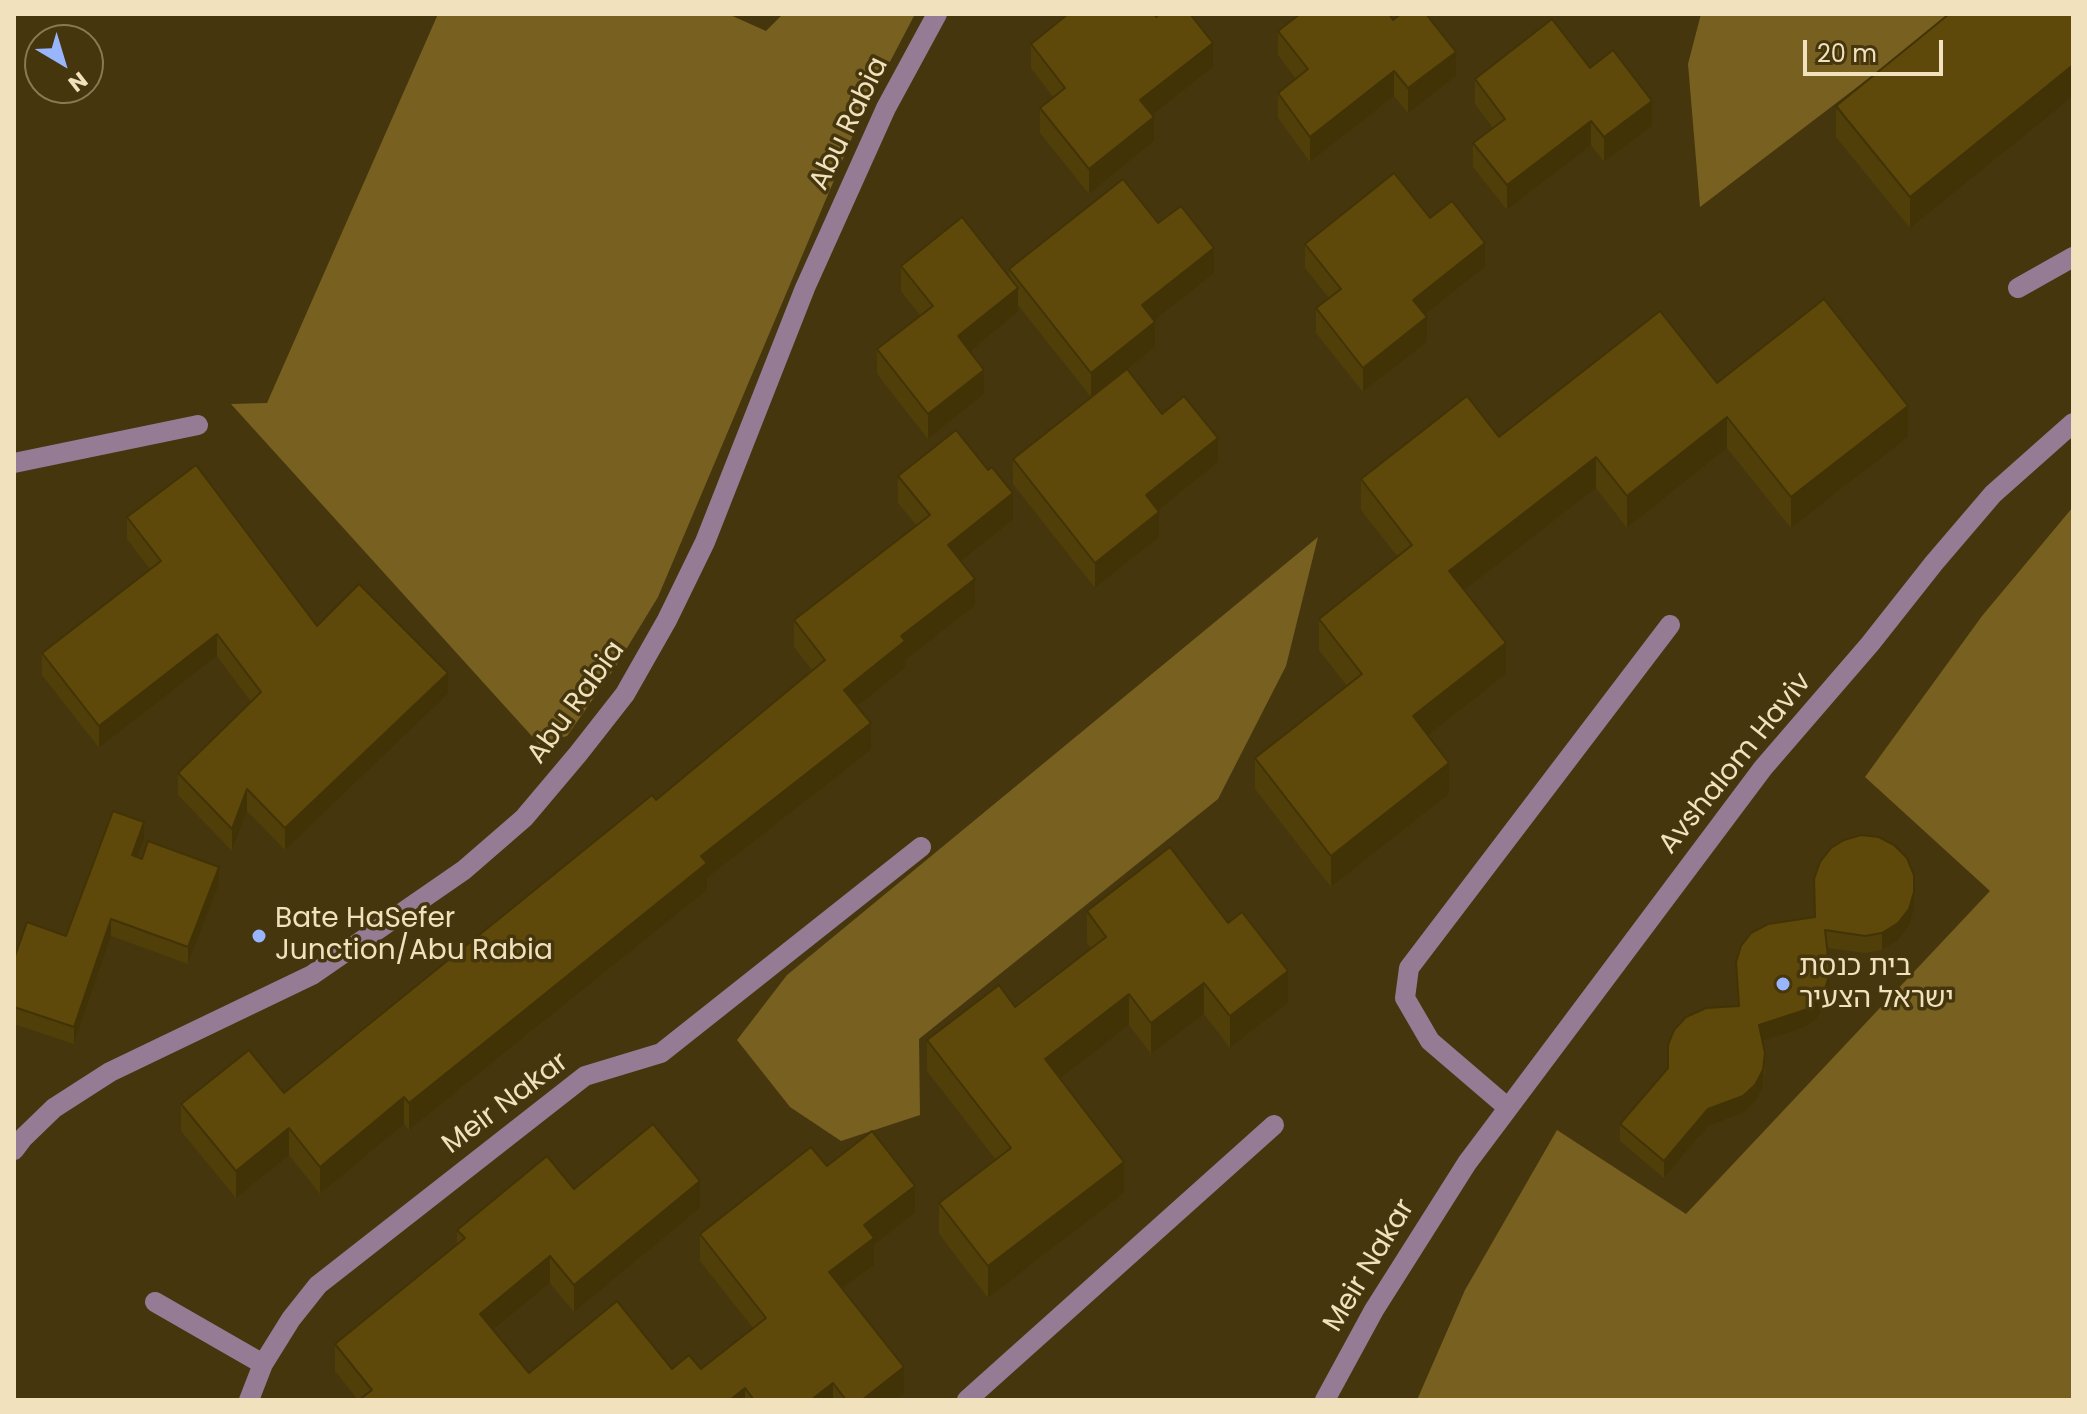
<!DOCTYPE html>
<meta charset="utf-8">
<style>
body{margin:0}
#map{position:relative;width:2087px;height:1414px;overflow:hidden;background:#45360d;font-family:Poppins,sans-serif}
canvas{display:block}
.frame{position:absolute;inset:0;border:16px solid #f1e1bd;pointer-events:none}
.north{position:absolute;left:24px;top:24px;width:80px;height:80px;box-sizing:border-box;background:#45360d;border:2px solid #8a7a53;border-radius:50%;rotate:142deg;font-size:22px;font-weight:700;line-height:32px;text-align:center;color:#f1e1bd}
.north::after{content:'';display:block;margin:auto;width:28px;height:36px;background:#99b5fd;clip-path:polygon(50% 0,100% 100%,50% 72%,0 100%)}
.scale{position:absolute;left:1803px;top:40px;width:140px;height:36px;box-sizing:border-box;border:4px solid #f1e1bd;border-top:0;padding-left:10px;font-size:24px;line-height:28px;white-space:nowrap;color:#f1e1bd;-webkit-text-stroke:6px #45360d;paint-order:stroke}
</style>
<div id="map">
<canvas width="2087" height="1414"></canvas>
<div class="frame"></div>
<div class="north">N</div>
<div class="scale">20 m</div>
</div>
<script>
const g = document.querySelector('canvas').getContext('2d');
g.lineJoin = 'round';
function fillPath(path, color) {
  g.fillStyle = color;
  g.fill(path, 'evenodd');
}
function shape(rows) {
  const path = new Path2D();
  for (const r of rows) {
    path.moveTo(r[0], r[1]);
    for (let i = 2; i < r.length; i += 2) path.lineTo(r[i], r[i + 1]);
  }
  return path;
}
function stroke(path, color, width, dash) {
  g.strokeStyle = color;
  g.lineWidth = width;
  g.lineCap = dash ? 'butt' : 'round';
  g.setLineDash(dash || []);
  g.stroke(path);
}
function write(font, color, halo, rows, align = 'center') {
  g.font = font + ' Poppins,"Noto Sans Hebrew",sans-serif';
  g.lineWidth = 7;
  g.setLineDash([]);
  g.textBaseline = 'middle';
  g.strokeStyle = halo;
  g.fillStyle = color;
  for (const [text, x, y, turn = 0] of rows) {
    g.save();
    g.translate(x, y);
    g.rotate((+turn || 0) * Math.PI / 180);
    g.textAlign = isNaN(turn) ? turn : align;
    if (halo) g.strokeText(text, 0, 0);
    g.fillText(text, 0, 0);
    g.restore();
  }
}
const green = shape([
 [438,14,728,14,766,31,783,14,915,14,859,121,658,597,616,666,567,736,539,744,231,404,267,403],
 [1701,14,1953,14,1700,207,1688,64],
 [2073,507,2073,1400,1417,1400,1465,1290,1557,1130,1686,1214,1990,891,1865,777,1982,616],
 [1318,537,1286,666,1218,799,919,1039,920,1115,841,1141,790,1107,737,1040,787,975]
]);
const minor = shape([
 [2018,288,2073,257],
 [14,463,198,425],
 [1507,1107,1430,1041,1405,998,1409,968,1670,625],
 [14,1150,23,1138,54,1108,110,1072,312,975,464,870,524,818,578,754,625,694,667,620,705,542,805,288,886,108,937,14],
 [155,1302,263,1364],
 [249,1400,263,1364,291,1319,318,1285,585,1076,661,1053,921,847],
 [967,1400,1274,1125],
 [1325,1400,1374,1310,1467,1163,1763,768,1870,644,1934,563,1993,494,2073,423]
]);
const wall = shape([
 [1949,14,1910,228,1836,137,1836,106],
 [1393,20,1456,76,1408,113,1394,96,1310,162,1278,118,1278,93,1296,79,1278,55,1278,31],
 [1031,44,1213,67,1153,115,1154,141,1089,194,1040,133,1040,108,1054,98,1031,68],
 [1590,68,1652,126,1604,162,1591,145,1507,210,1473,167,1473,143,1493,128,1475,104,1475,79],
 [1430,218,1485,267,1425,315,1427,342,1363,392,1316,333,1316,308,1329,298,1305,268,1305,244],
 [1158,223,1214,273,1154,320,1155,347,1127,369,1162,414,1218,462,1158,510,1159,537,1095,588,1013,484,1013,459,1091,397,1018,305,1018,312,970,351,984,394,928,439,877,374,877,349,920,315,901,291,901,266,1009,276,1009,269],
 [1717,383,1908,437,1791,528,1727,448,1627,528,1596,488,1464,590,1506,674,1428,735,1449,794,1331,887,1255,789,1255,758,1347,686,1319,650,1319,619,1398,557,1361,510,1361,479,1499,437],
 [898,476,1013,520,961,562,975,606,905,660,905,668,857,707,871,750,707,878,707,890,515,1045,409,1130,404,1124,320,1194,289,1155,236,1198,181,1131,181,1104,284,1093,656,800,812,670,794,647,794,620,917,526,898,503],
 [127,517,317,626,448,694,285,850,247,811,232,851,178,795,178,773,251,702,217,656,99,748,42,675,42,653,150,569,127,539],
 [144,839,138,857,219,884,188,964,111,936,74,1044,14,1024,14,959,66,936],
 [1914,909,1909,926,1898,940,1882,950,1865,953,1827,948,1830,990,1825,1006,1816,1019,1805,1027,1762,1041,1765,1070,1763,1087,1755,1102,1743,1113,1708,1126,1664,1178,1620,1141,1620,1124,1738,1007,1736,962,1741,946],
 [1087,911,1288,1003,1230,1048,1204,1014,1151,1054,1129,1025,1060,1078,1124,1193,988,1298,939,1234,939,1203,996,1160,927,1071,927,1040,1015,1007,1091,948,1087,943],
 [827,1166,915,1213,874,1245,874,1265,843,1289,904,1394,896,1400,358,1400,335,1371,335,1344,457,1244,457,1230,574,1189,700,1208,574,1312,550,1283,494,1330,529,1373,672,1369,701,1369,753,1328,700,1261,700,1234]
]);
const shadedWall = shape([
 [1213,43,1213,67,1140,125,1140,100],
 [1456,52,1456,76,1408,113,1408,88],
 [2073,65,2073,96,1910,228,1910,197],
 [1394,71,1394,96,1310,162,1310,137],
 [1652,101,1652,126,1604,162,1604,137],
 [1154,117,1154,141,1089,194,1089,169],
 [1591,121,1591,145,1507,210,1507,185],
 [1485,243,1485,267,1413,324,1413,300],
 [1214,248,1214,273,1142,330,1142,305],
 [1018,288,1018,312,958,361,958,336],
 [1427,317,1427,342,1363,392,1363,368],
 [1155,322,1155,347,1091,398,1091,373],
 [984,370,984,394,928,439,928,414],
 [1908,406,1908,437,1791,528,1791,497],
 [1727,417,1727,448,1627,528,1627,496],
 [1218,438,1218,462,1146,520,1146,495],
 [1596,457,1596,488,1449,602,1449,571],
 [1013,493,1013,520,948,572,948,545],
 [1159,512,1159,537,1095,588,1095,563],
 [975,579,975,606,905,660,905,668,844,717,844,690,901,636],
 [217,634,217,656,99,748,99,726],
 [1506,643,1506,674,1413,747,1413,716],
 [448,673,448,694,285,850,285,828],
 [871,723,871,750,707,878,707,890,409,1130,409,1103,701,856],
 [1449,763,1449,794,1331,887,1331,856],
 [247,789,247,811,232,851,232,829],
 [144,822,144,839,132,872,132,855],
 [219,867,219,884,188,964,188,947],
 [1914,892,1914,909,1909,926,1898,940,1882,950,1882,933],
 [111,919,111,936,74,1044,74,1027],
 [1288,971,1288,1003,1230,1048,1230,1016],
 [1830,973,1830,990,1825,1006,1816,1019,1805,1027,1759,1042,1759,1025],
 [1204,983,1204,1014,1151,1054,1151,1023],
 [1129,994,1129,1025,1045,1090,1045,1059],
 [1765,1053,1763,1087,1755,1102,1743,1113,1708,1126,1664,1178,1664,1161,1708,1109],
 [404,1097,404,1124,320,1194,320,1167],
 [289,1128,289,1155,236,1198,236,1171],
 [1124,1162,1124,1193,988,1298,988,1266],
 [700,1181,700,1208,574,1312,574,1285],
 [915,1186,915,1213,874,1245,874,1265,829,1299,829,1272,864,1225],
 [550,1256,550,1283,480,1341,480,1314],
 [904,1367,904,1394,896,1400,862,1400],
 [833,1383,833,1400,811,1400],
 [745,1388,745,1400,730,1400]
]);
const building = shape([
 [1068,14,1154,14,1156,17,1160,14,1190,14,1213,43,1140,100,1154,117,1089,169,1040,108,1065,88,1031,44,1068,14],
 [1300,14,1389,14,1393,20,1401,14,1426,14,1456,52,1408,88,1394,71,1310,137,1278,93,1308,69,1278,31,1300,14],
 [1949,14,2073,14,2073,65,1910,197,1836,106,1949,14],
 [1552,19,1590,68,1613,50,1652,101,1604,137,1591,121,1507,185,1473,143,1505,119,1475,79,1552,19],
 [1394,173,1430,218,1452,201,1485,243,1413,300,1427,317,1363,368,1316,308,1341,289,1305,244,1394,173],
 [1123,179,1158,223,1181,206,1214,248,1142,305,1155,322,1091,373,1009,269,1123,179],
 [962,217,1018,288,958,336,984,370,928,414,877,349,933,306,901,266,962,217],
 [1824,299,1908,406,1791,497,1727,417,1627,496,1596,457,1449,571,1506,643,1413,716,1449,763,1331,856,1255,758,1362,674,1319,619,1412,545,1361,479,1467,396,1499,437,1660,311,1717,383,1824,299],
 [1127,369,1162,414,1184,396,1218,438,1146,495,1159,512,1095,563,1013,459,1127,369],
 [956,430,988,470,992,467,1013,493,948,545,975,579,901,636,905,641,844,690,871,723,701,856,707,863,515,1018,409,1103,404,1097,320,1167,289,1128,236,1171,181,1104,249,1050,284,1093,652,795,656,800,825,660,794,620,930,515,898,476,956,430],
 [196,465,317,626,359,584,448,673,285,828,247,789,232,829,178,773,261,692,217,634,99,726,42,653,161,561,127,517,196,465],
 [113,811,144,822,132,855,142,859,148,841,219,867,188,947,111,919,74,1027,14,1007,14,959,27,922,66,936,113,811],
 [1861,835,1879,837,1894,845,1907,858,1914,875,1914,892,1909,909,1898,923,1882,933,1865,936,1825,930,1830,973,1825,989,1816,1002,1805,1010,1759,1025,1765,1053,1763,1070,1755,1085,1743,1096,1708,1109,1664,1161,1620,1124,1668,1068,1668,1045,1674,1030,1686,1017,1706,1008,1739,1006,1736,962,1741,946,1751,933,1768,924,1815,917,1814,879,1820,862,1831,848,1844,840,1861,835],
 [1170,847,1228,923,1242,912,1288,971,1230,1016,1204,983,1151,1023,1129,994,1045,1059,1124,1162,988,1266,939,1203,1011,1148,927,1040,999,985,1015,1007,1106,937,1087,911,1170,847],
 [653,1124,700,1181,574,1285,550,1256,480,1314,529,1373,617,1301,672,1369,689,1355,701,1369,766,1318,700,1234,811,1147,827,1166,872,1131,915,1186,864,1225,874,1238,829,1272,904,1367,862,1400,846,1400,833,1383,811,1400,754,1400,745,1388,730,1400,359,1400,372,1390,335,1344,465,1238,457,1230,547,1156,574,1189,653,1124]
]);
const markers = [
 [259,936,8,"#99b5fd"],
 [1783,984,8,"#99b5fd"]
];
const streetNames = [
 ["Abu Rabia",850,124,-64],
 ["Abu Rabia",577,703,-54],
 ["Avshalom Haviv",1736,764,-51],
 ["Meir Nakar",506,1104,-37],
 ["Meir Nakar",1370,1266,-59]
];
const poiNames = [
 ["Bate HaSefer",275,920],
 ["Junction/Abu Rabia",275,952],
 ["בית כנסת",1799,968],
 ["ישראל הצעיר",1799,1000]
];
fillPath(green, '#786021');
stroke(minor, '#967b95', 20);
fillPath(wall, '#513f09');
fillPath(shadedWall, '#423307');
fillPath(building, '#5e490a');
stroke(building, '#423307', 2);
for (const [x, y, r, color] of markers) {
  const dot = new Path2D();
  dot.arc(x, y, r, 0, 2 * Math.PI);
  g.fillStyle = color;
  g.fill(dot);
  stroke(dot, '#45360d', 3);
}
write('28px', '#f1e1bd', '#45360d', streetNames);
write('28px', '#f1e1bd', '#45360d', poiNames, 'left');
</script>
